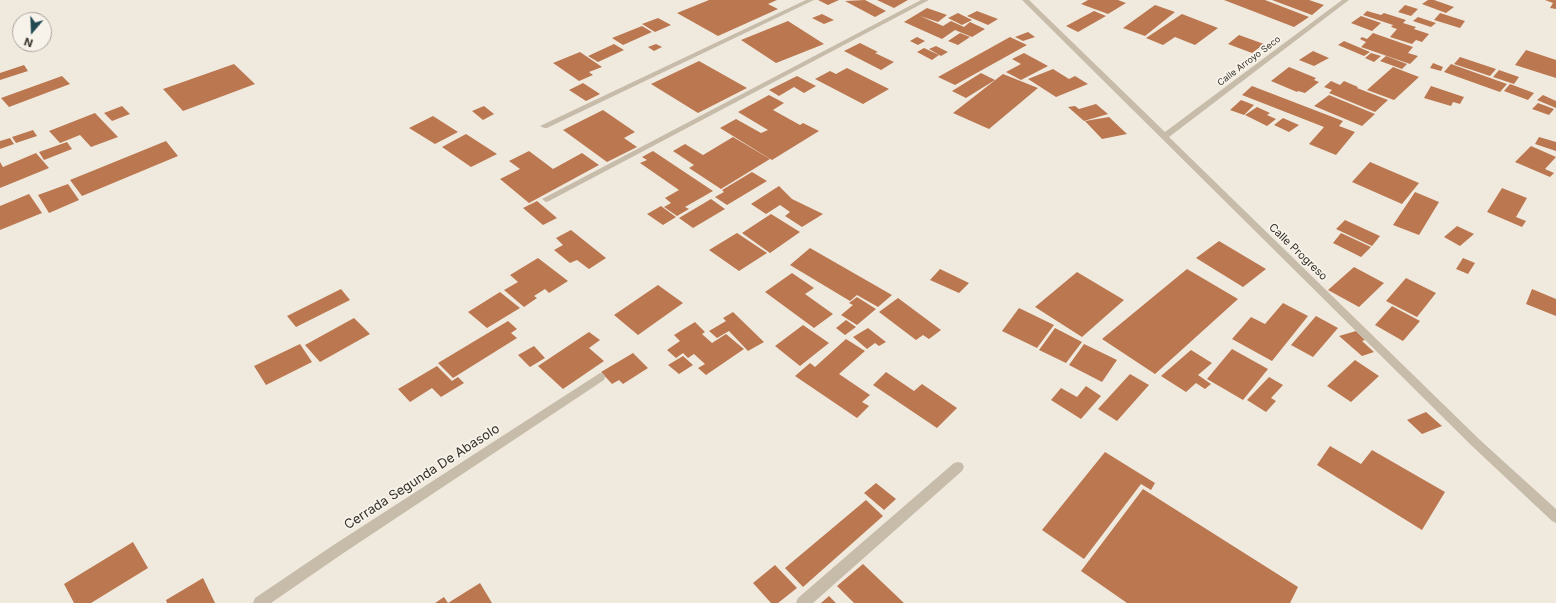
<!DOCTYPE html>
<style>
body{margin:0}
#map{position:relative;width:1556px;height:603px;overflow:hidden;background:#f0eade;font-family:Inter,sans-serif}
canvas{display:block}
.north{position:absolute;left:12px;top:12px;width:40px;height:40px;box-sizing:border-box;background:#f8f3ea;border:1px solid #aaa59d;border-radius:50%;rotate:199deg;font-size:11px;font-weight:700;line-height:16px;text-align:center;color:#352f29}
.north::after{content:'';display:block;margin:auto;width:14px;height:18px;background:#224a53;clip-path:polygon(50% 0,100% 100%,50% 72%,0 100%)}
</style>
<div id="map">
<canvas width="1556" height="603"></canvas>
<div class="north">N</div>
</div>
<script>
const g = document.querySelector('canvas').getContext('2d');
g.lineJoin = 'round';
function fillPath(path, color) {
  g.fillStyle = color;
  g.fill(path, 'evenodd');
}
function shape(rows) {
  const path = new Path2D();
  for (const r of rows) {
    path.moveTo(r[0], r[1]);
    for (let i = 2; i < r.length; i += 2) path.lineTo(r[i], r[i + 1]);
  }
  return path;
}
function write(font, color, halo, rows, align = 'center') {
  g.font = font + ' Inter,sans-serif';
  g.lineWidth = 3.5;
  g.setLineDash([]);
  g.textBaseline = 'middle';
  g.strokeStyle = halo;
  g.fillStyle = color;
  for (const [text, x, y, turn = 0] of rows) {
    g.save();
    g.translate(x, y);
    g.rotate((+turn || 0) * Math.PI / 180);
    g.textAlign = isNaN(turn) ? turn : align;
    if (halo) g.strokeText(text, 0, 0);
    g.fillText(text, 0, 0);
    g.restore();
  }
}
const building = shape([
 [709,0,777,0,768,4,778,9,718,36,677,13],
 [818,0,839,0,828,5],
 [865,0,886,11,875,17,845,1],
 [877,0,908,0,894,8],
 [1088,0,1118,0,1126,3,1108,14,1081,4],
 [1224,0,1265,0,1309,17,1294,27],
 [1272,0,1309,0,1324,5,1312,15],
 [1428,0,1434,0,1454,7,1446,13,1422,4],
 [1545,0,1556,0,1556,9,1550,8,1553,3],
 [1155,5,1175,12,1145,36,1123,28],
 [1405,5,1418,9,1411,16,1398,12],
 [927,8,947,15,938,22,920,16,943,26,951,21,964,27,970,22,985,29,972,37,955,30,942,39,904,22],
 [977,11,998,19,988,25,967,16],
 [1094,11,1106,16,1078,32,1066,26],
 [1367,11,1381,15,1384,13,1406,20,1403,23,1416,27,1414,29,1429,34,1422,42,1416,40,1412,44,1390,37,1397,29,1391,27,1393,25,1363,15],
 [958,13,972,20,962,25,948,18],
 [1440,13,1465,21,1460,28,1434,20],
 [822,14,834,20,824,24,812,18],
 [1182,14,1218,28,1195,45,1175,37,1163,45,1146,38],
 [1361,16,1381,23,1372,31,1351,23],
 [1418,17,1436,23,1431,27,1413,21],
 [658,18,671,25,655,32,642,24],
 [788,21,824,44,776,63,741,40],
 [642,26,652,32,623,45,612,38],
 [1028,32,1035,37,1023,41,1015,37],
 [960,33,970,37,958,45,948,41],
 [1373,33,1413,47,1408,53,1418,56,1410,64,1361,47,1366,42,1360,39,1362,37,1367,39],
 [1239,35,1264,44,1252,53,1228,44],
 [917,37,925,41,918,45,910,41],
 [1010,37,1027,45,955,85,938,77],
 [1344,41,1370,52,1364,56,1338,45],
 [860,43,878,52,875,53,894,62,881,70,844,51],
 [614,44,624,50,598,62,588,56],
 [656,44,662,47,654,51,648,47],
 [936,46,948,52,941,56,929,49],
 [924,48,939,55,932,60,917,52],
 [1526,50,1556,60,1556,78,1515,65],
 [1313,51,1329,58,1314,66,1299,60],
 [580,52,602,67,589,72,593,75,579,81,553,63],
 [1024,53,1048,66,1021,80,1006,72,1021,64,1012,59],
 [1371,53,1381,56,1374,62,1365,58],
 [1386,56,1407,64,1402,69,1380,61],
 [1460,57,1496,69,1490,76,1454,64],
 [699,61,747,88,698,113,651,84],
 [1433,63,1443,67,1441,71,1430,68],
 [234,64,255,84,183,111,163,89],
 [1451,64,1507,84,1500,92,1444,72],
 [24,65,28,71,0,80,0,73],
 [1289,67,1316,78,1314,80,1319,82,1305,93,1298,91,1297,92,1271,81],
 [1393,67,1419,77,1394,100,1367,90],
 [847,68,889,89,863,104,815,79,830,71,836,74],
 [1053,69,1069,79,1075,76,1088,84,1056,97,1028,79],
 [1499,70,1519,77,1514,84,1493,77],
 [981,73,995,80,966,98,952,91],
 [1003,74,1038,88,989,129,953,113],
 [62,76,70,84,9,107,1,98],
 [797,76,816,86,804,93,794,87,779,96,769,90],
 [1331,81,1340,85,1344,81,1358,87,1357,88,1388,100,1375,112,1329,93,1332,90,1324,87],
 [583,83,600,94,586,101,569,90],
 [1510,84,1534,93,1528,100,1504,91],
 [1252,86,1343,121,1339,126,1355,132,1336,155,1309,144,1324,127,1242,95],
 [1431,86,1464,97,1460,104,1453,102,1451,106,1424,98],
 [769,95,784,103,773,110,800,125,803,123,819,131,772,160,720,128,736,119,761,133,768,130,738,112],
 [1329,95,1375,114,1362,126,1314,106],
 [1543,95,1556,101,1556,108,1537,100],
 [1241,100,1254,105,1244,115,1230,110],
 [1538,103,1554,109,1549,115,1532,109],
 [1096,104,1108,114,1084,121,1068,107,1075,106,1079,109],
 [122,106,130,114,112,121,104,113],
 [484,106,494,114,483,120,472,111],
 [1257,107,1270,113,1267,115,1276,119,1267,126,1245,115],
 [603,110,635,132,624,138,637,147,607,162,563,130],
 [95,113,118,137,91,147,80,135,60,143,49,131],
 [433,116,458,132,435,144,409,128],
 [1109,117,1127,134,1102,139,1085,121],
 [1283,118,1299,125,1289,132,1274,125],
 [33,130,37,136,16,143,12,137],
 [466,134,497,154,471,167,442,147],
 [733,137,770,159,721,189,689,168,694,165,673,151,685,144,703,155],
 [1539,137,1556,142,1556,151,1535,144],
 [10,138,14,144,0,149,0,141],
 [166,141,178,156,82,196,70,180],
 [67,142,72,149,44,160,39,152],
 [1531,146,1556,157,1545,169,1554,173,1550,177,1515,162],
 [529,151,553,169,582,153,599,165,529,203,500,179,520,169,509,161],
 [653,151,713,191,685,207,689,209,677,216,664,207,671,203,665,198,679,190,640,163,647,160,642,157],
 [36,153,49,168,0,188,0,162,3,167],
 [1370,162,1419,183,1402,204,1352,182],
 [752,172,767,181,727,205,715,197,724,192,722,190],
 [68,184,79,200,49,213,38,195],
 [779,186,792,199,823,214,802,227,785,216,790,212,780,205,766,214,751,204],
 [1502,188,1527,198,1516,217,1526,221,1522,227,1487,212],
 [1415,192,1439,202,1419,235,1393,225],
 [29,194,42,213,0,230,0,206],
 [711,199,725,209,693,228,679,218],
 [537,201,557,218,543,225,523,208],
 [661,206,676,217,663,225,647,214],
 [771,214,800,232,770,253,742,233],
 [1345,220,1380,236,1372,246,1336,229],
 [1457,226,1474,234,1460,246,1444,237],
 [571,230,606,258,589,269,577,260,570,263,554,250,563,245,556,238],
 [737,233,767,253,739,271,709,250],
 [1341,233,1371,247,1361,257,1333,243],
 [1219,241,1266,269,1243,287,1196,258],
 [810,248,892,295,878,307,857,295,850,301,790,265],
 [538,258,568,281,549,293,545,289,534,296,537,298,524,307,504,290,518,282,510,275],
 [1463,258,1475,263,1468,274,1456,269],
 [1354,267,1384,283,1359,307,1328,290],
 [940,269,969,283,959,293,930,280],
 [1187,269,1238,299,1155,374,1102,339],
 [1077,272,1124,300,1082,337,1035,307],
 [792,273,814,288,805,294,833,314,814,328,765,292],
 [1406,278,1436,293,1417,317,1386,301],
 [658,285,683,303,638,335,614,315],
 [341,289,350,300,296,327,287,316],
 [1532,289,1556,299,1556,316,1526,304],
 [500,292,520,308,487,328,468,312],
 [857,297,876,309,857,325,841,315,853,305,849,303],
 [898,298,941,330,929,339,923,335,916,340,879,312],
 [1283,303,1308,316,1272,361,1232,339,1251,317,1265,324],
 [1392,306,1420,321,1403,341,1375,325],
 [1019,308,1054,325,1037,348,1002,331],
 [733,312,764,342,748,351,729,331,717,338,709,331,726,321,723,318],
 [1316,316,1338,328,1313,357,1291,345],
 [354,318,370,334,320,362,305,345],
 [846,320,856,327,845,335,836,328],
 [508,321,517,329,511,333,517,338,453,378,438,363],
 [695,322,705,332,702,334,712,343,726,334,744,349,706,375,698,368,705,364,694,354,688,358,683,353,676,358,667,350,680,341,674,335],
 [803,325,829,343,800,366,775,346],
 [868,328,886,342,879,346,875,343,867,349,853,337],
 [1055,328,1082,342,1066,363,1039,350],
 [1356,331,1365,340,1362,341,1374,352,1362,356,1339,336],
 [589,332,600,340,589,348,604,361,563,389,538,366],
 [846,339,865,351,839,374,870,395,862,402,869,406,857,418,795,376,810,363,815,367],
 [300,344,312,362,266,385,254,366],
 [1084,344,1117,360,1102,382,1069,365],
 [534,346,545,358,530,367,518,355],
 [1232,349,1268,369,1243,400,1207,379],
 [1191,350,1212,363,1198,375,1211,384,1205,389,1196,383,1186,392,1161,376],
 [633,353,648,368,623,384,619,380,612,384,601,372],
 [683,356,693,365,679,374,668,365],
 [1355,360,1379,376,1351,402,1327,386],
 [437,366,452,381,458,377,464,383,441,397,432,388,410,402,398,389],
 [886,372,914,391,922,384,957,408,937,428,873,385],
 [1130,374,1149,385,1117,421,1098,409],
 [1269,377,1283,385,1271,398,1276,401,1266,412,1247,400],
 [1086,386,1101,396,1081,419,1051,400,1061,388,1077,397],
 [1426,412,1442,426,1422,434,1407,420],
 [1330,446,1361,464,1372,450,1445,492,1422,530,1317,465],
 [1105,452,1155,483,1151,490,1141,484,1084,559,1042,530],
 [876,483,896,499,884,510,864,493],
 [1143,489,1298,587,1290,603,1127,603,1081,571],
 [866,500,883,516,803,587,785,568],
 [133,542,148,568,91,603,74,603,64,584],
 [863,564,904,603,854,603,837,586],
 [775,565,797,588,778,603,771,603,753,583],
 [203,578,215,603,167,603,166,600],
 [480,583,492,603,448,603],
 [829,596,836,603,821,603],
 [444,597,448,603,435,603]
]);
const minor = shape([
 [806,0,814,0,547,128,544,128,540,126,806,0],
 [921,0,929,0,549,201,546,202,542,199,921,0],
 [1022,0,1029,0,1165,132,1342,0,1349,0,1169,137,1480,440,1556,509,1556,523,1552,521,1472,446,1022,0],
 [600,373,604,374,605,377,604,380,342,554,271,603,253,603,255,598,332,546,600,373],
 [958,462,962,463,964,467,962,471,813,603,796,603,798,598,954,463,958,462]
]);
const farStreetnames = [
 ["Calle Arroyo Seco",1249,61,-37]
];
const streetNames = [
 ["Calle Progreso",1298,252,44]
];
const nearStreetnames = [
 ["Cerrada Segunda De Abasolo",422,477,-33]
];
fillPath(building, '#bb7750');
fillPath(minor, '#c7bbaa');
write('9px', '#352f29', '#f8f3ea', farStreetnames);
write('11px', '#352f29', '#f8f3ea', streetNames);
write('13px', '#352f29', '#f8f3ea', nearStreetnames);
</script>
